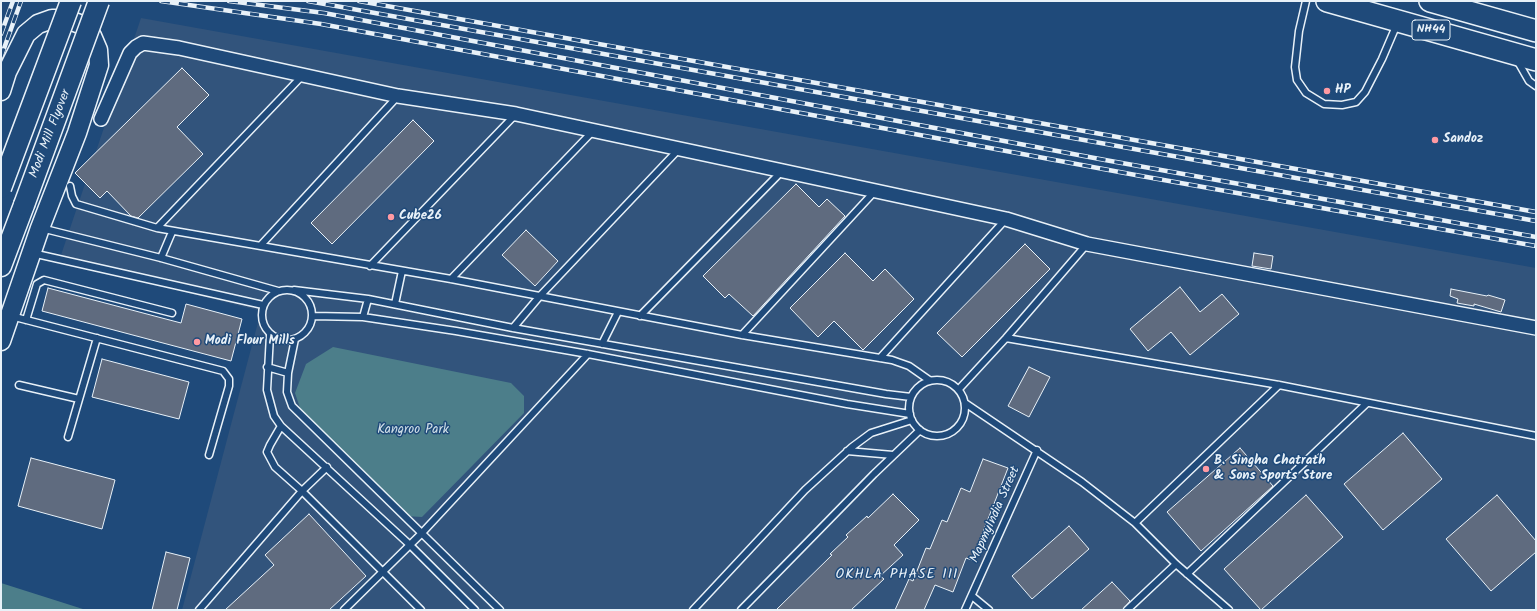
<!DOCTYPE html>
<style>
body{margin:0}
#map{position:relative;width:1537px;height:611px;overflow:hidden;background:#1f4a7a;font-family:Kalam,sans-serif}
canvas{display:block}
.frame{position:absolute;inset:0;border:2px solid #e8f1f8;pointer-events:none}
</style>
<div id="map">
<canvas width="1537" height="611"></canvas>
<div class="frame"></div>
</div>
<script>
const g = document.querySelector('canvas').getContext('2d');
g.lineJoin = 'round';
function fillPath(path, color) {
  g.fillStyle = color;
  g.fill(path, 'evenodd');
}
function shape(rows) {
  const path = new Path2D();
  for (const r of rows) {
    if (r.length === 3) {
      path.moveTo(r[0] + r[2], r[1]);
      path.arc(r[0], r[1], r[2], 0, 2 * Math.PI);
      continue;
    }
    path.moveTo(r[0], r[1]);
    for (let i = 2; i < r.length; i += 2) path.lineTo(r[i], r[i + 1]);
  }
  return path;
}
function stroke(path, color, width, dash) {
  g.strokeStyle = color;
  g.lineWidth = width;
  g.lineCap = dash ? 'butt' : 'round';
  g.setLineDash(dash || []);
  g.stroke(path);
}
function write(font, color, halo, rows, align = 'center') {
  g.font = font + ' Kalam,sans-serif';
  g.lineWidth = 3;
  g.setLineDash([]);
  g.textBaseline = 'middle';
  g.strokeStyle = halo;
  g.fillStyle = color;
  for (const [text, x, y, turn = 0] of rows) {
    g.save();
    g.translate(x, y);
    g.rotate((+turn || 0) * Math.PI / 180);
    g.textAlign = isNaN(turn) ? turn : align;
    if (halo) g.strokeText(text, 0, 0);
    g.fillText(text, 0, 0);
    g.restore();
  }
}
const built = shape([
 [141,18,1536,268,1536,610,182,610,261,311,59,261]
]);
const green = shape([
 [333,347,511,383,524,396,524,413,422,517,405,516,301,411,295,393,306,364],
 [1,583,86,610,1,610]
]);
const building = shape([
 [182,68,209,95,177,127,203,154,138,218,131,216,107,191,100,198,75,173,182,68],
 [413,120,434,141,332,244,311,223,413,120],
 [796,184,819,207,827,199,845,216,753,316,729,294,725,298,703,276,796,184],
 [526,230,558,261,535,286,502,255,526,230],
 [1025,244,1050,269,962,357,937,333,1025,244],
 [845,253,873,281,885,269,914,299,863,350,834,321,818,337,790,308,845,253],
 [1254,253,1273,256,1271,269,1252,266,1254,253],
 [1180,287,1200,312,1222,294,1239,314,1190,355,1171,332,1148,351,1130,329,1180,287],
 [48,288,181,323,186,304,242,319,231,361,42,311,48,288],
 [1451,289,1487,296,1488,295,1505,300,1501,312,1474,304,1474,306,1457,303,1458,299,1450,296,1451,289],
 [102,359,189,382,179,419,92,397,102,359],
 [1029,367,1050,377,1029,417,1008,406,1029,367],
 [1403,433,1442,479,1383,530,1344,484,1403,433],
 [1240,448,1273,486,1201,551,1167,512,1240,448],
 [31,458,115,480,102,529,18,506,31,458],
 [983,459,1008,468,972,560,966,558,953,592,935,585,924,610,895,610,909,579,913,581,926,548,930,549,942,520,947,522,961,488,970,492,983,459],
 [893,494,919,520,894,545,903,555,880,576,884,579,851,610,776,610,832,555,830,554,848,537,846,535,867,516,868,518,893,494],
 [1306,495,1343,537,1261,610,1224,569,1306,495],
 [1497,495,1536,541,1536,552,1491,591,1446,539,1497,495],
 [309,514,366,576,329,610,225,610,274,565,265,555,309,514],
 [1069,526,1089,549,1032,599,1012,576,1069,526],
 [166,552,190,558,177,610,152,610,166,552],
 [1112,582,1130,601,1123,610,1081,610,1112,582]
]);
const service = shape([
 [1306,1,1299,31,1295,67,1297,80,1306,93,1324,104,1342,105,1356,102,1365,92,1382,59,1397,24],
 [1517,60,1529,81,1536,86],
 [70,186,72,196,76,204,157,228,451,279,742,335,892,360,909,366,929,380],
 [41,228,161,258,278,291],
 [157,228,302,76],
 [261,245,398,96],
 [32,253,263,305],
 [161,258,172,232],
 [370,266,515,115],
 [451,279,593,131],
 [287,315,25],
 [294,290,368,299,513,328,886,394,911,397],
 [395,304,402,271],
 [11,316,223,371,229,379,229,386,209,455],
 [313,316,363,317,456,331,588,354,847,404,910,414],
 [640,316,782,171],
 [363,317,368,299],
 [26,320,37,284,44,280,172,313],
 [513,328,539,297,679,149],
 [270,335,267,390,274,416,281,426,410,545,475,610],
 [742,335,875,191],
 [1006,338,1279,385,1536,436],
 [295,339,288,373,287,392,292,406,500,610],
 [602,344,618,312],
 [880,358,1006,219],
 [267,367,288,373],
 [937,408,28],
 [19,385,79,399],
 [959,389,1006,338,1087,244],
 [965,403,1082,482,1135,523,1176,564,1229,610],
 [281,426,270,445,267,452,275,467,302,491,421,610],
 [68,437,97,338],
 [847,451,893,455],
 [1135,523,1279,385],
 [1187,574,1367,403],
 [972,596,989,610],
 [199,610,302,491,327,467],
 [344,610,421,534,588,354],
 [693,610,805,490,852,447,871,433,912,420],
 [741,610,874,474,920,430],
 [965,610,1037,450],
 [1127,610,1176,564]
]);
const minor = shape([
 [101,119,130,53,136,47,143,43,179,48,398,96,516,114,783,171,1006,219,1087,244,1536,328]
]);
const secondary = shape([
 [1,91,7,72,26,34,38,24,52,19,67,19,82,25,92,36,98,50,99,65,77,133,40,228,1,341]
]);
const primary = shape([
 [1,266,24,205]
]);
const trunk = shape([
 [1327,1,1536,60],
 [1430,1,1536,31]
]);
const rail = shape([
 [161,1,321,24,1141,176,1536,246],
 [229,1,324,13,1105,160,1536,237],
 [308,1,1536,221],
 [359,1,1536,212],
 [1,34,13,1],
 [1,57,21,1]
]);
const primaryBridge = shape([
 [1,188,71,1],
 [24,205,99,1]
]);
const markers = [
 [1327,91,4,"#ff9aa2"],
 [1435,140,4,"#ff9aa2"],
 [391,217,4,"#ff9aa2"],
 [197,342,4,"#ff9aa2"],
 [1206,469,4,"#ff9aa2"]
];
const shields = [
 [1431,30,38]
];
const shieldNames = [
 ["NH44",1431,30]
];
const poiNames = [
 ["HP",1335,91],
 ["Sandoz",1443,140],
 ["Cube26",399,217],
 ["Modi Flour Mills",205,342],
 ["B. Singha Chatrath",1214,462],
 ["& Sons Sports Store",1214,477]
];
const streetNames = [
 ["Modi Mill Flyover",51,134,-69],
 ["MapmyIndia Street",996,515,-66]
];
const parkNames = [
 ["Kangroo Park",413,431]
];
const neighbourhoodNames = [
 ["OKHLA PHASE III",897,576]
];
fillPath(built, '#32547c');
fillPath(green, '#4c7e8a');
fillPath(building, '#5f6b7f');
stroke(building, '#e8f1f8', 1);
stroke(service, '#e8f1f8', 9);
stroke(minor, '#e8f1f8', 16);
stroke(secondary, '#e8f1f8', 21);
stroke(primary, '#e8f1f8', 23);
stroke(trunk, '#e8f1f8', 24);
stroke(service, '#1f4a7a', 6);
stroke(minor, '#1f4a7a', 13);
stroke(secondary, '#1f4a7a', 18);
stroke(primary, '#1f4a7a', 20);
stroke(trunk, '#1f4a7a', 21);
stroke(rail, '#e8f1f8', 4.5);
stroke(rail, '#1f4a7a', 3, [9]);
stroke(primaryBridge, '#e8f1f8', 23, []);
stroke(primaryBridge, '#1f4a7a', 20);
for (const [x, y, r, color] of markers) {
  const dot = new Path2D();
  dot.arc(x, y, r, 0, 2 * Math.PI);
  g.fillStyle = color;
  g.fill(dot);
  stroke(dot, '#1f4a7a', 1.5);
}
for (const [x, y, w] of shields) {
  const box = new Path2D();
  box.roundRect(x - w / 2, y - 10, w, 20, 3);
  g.fillStyle = '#1f4a7a';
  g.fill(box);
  stroke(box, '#e8f1f8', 1);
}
write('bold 12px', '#e8f1f8', null, shieldNames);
write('bold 13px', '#e8f1f8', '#1f4a7a', poiNames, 'left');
write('13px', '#e8f1f8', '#1f4a7a', streetNames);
write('13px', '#d1e0e8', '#1f4a7a', parkNames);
g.letterSpacing = '1px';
write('14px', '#e8f1f8', '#1f4a7a', neighbourhoodNames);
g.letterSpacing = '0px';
</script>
